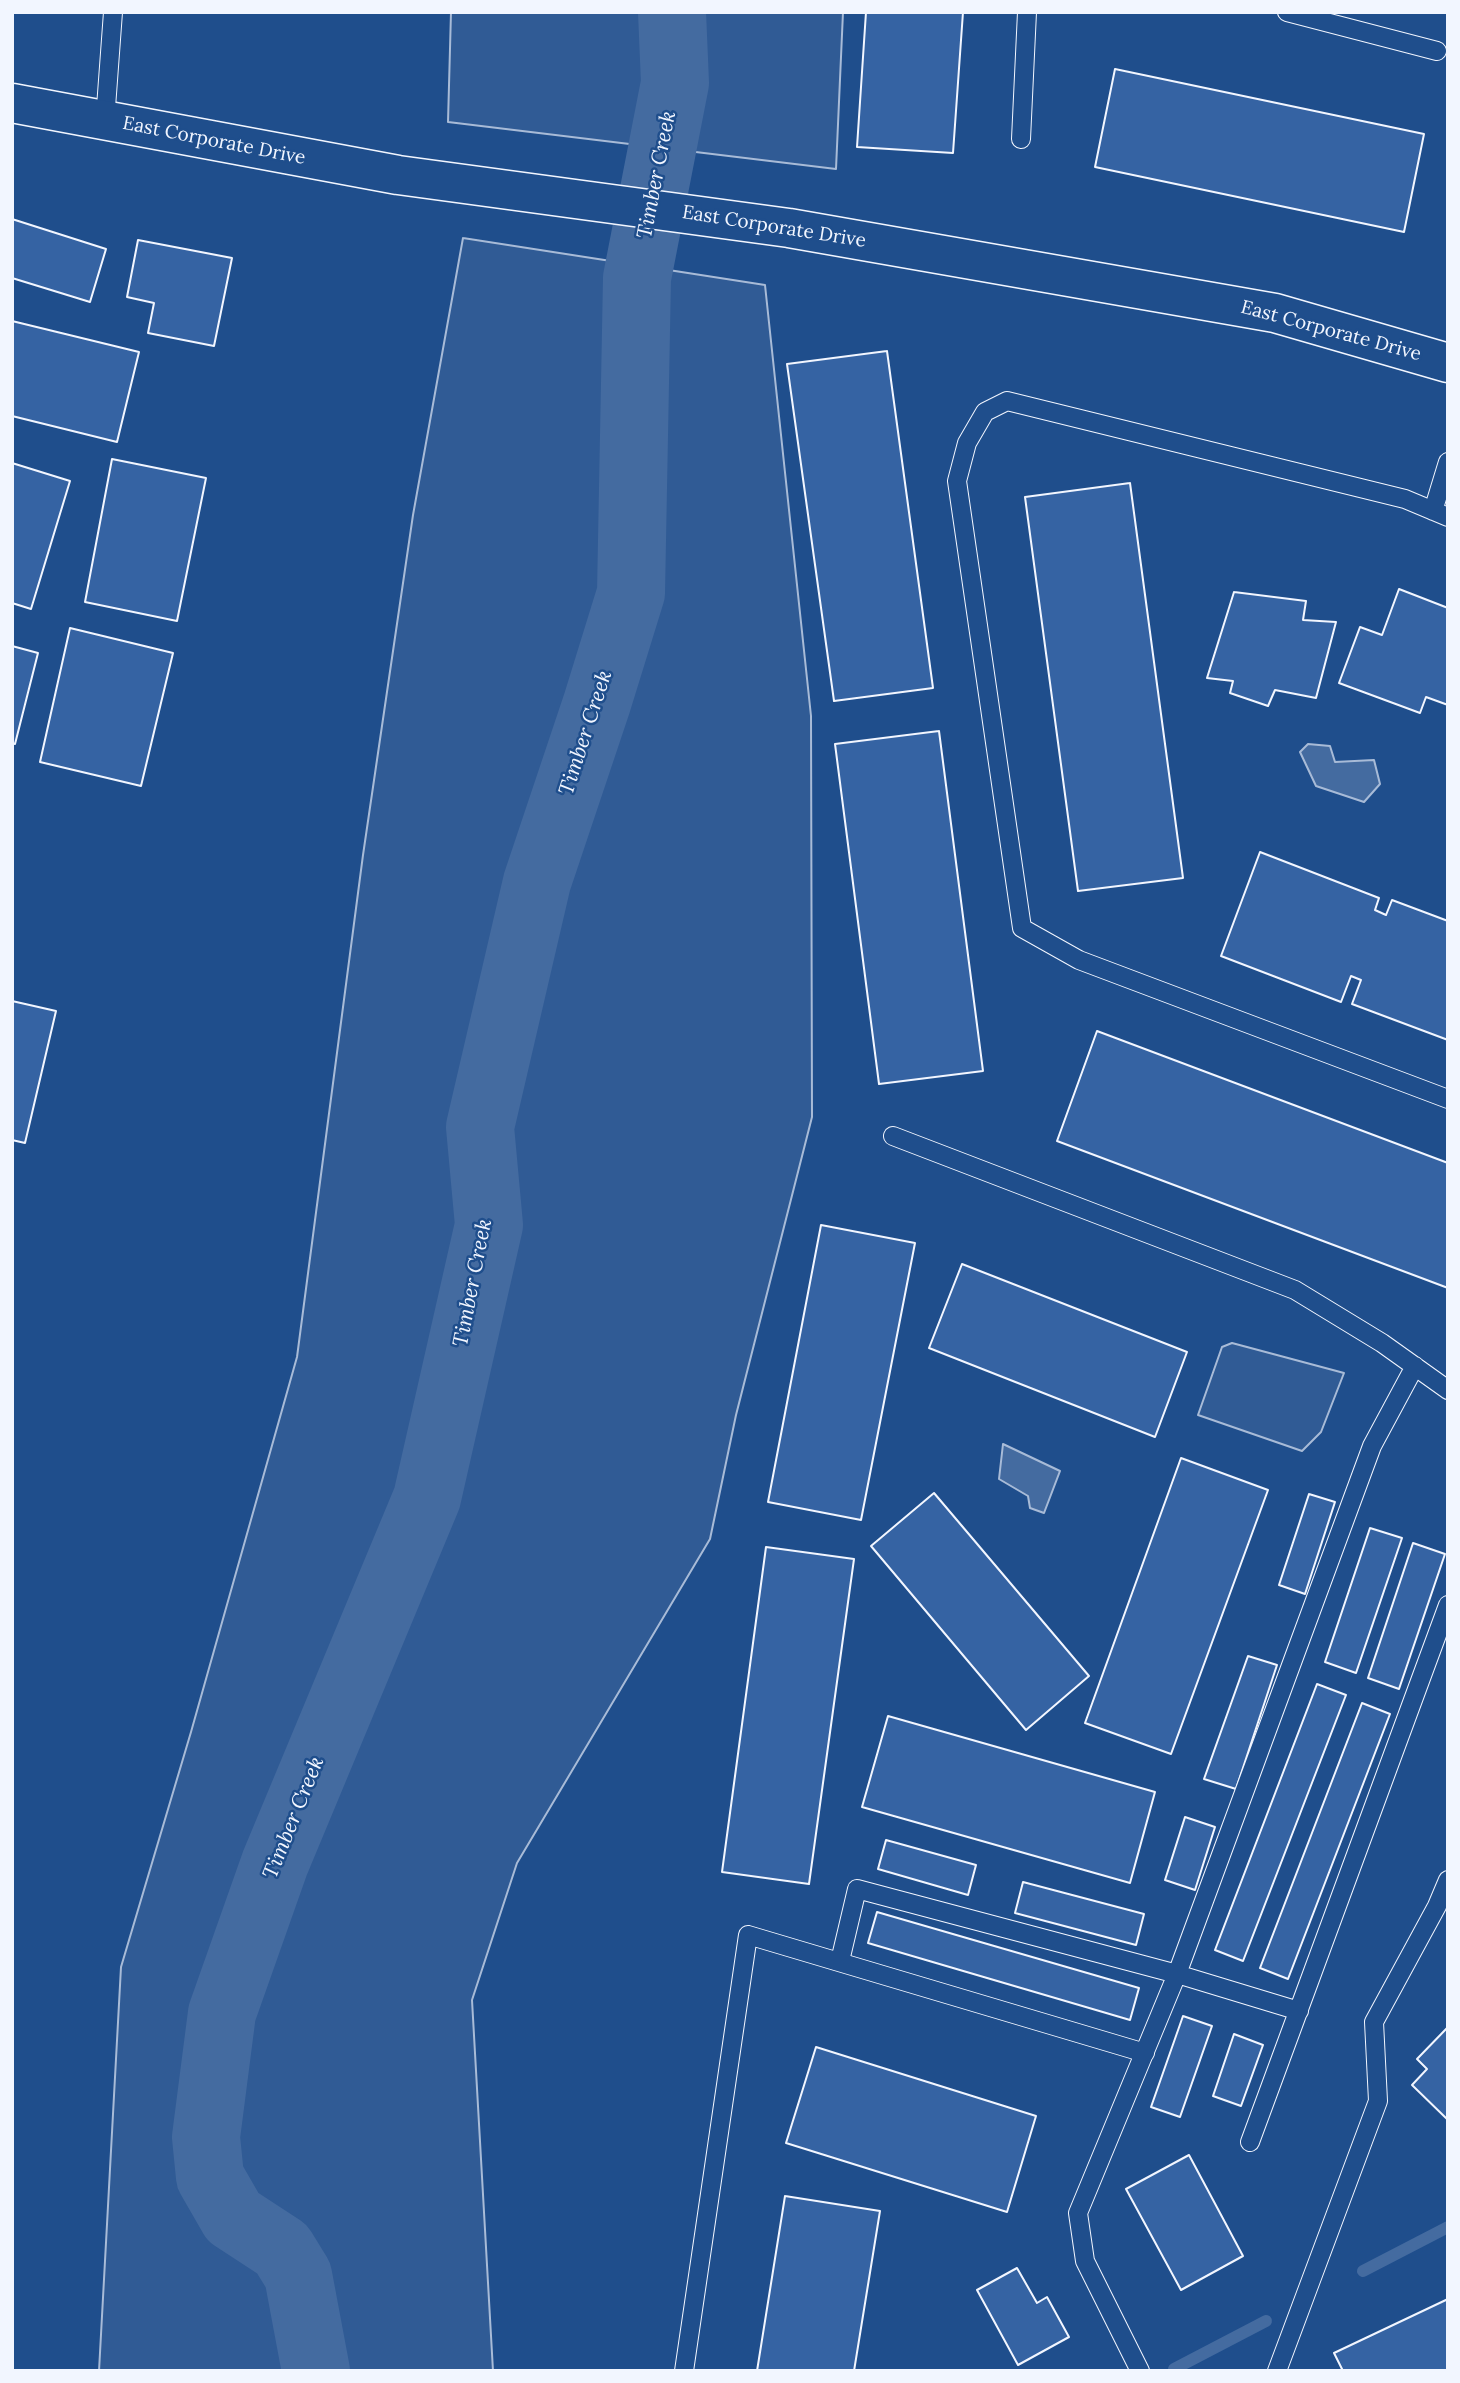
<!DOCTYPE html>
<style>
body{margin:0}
#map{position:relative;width:1460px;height:2383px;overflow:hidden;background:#1f4e8c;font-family:Lora,serif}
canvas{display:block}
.frame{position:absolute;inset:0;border:14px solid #f2f6ff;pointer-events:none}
</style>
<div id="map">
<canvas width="1460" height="2383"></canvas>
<div class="frame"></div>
</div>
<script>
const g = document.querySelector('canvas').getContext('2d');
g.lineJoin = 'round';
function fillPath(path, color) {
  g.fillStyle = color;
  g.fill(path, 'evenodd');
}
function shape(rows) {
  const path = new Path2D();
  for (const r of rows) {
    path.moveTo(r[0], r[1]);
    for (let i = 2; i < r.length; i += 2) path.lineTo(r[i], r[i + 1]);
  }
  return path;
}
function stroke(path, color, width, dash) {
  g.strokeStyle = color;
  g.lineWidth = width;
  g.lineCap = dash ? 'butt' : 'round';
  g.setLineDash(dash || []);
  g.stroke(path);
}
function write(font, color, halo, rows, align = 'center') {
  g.font = font + ' Lora,serif';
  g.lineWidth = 5;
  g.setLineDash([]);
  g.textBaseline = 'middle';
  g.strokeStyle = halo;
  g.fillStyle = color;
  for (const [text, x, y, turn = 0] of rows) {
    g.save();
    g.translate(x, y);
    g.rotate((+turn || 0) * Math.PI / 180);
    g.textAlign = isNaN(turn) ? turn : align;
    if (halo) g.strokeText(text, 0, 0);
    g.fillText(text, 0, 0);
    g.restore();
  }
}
const built = shape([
 [451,12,843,12,836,169,448,122,451,12],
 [463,238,765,285,811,716,812,1117,736,1415,710,1539,517,1863,472,2000,493,2371,99,2371,121,1967,191,1732,297,1357,363,855,413,515,463,238],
 [1232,1343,1344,1373,1321,1432,1302,1451,1198,1415,1222,1347,1232,1343]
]);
const water = shape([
 [1308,744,1330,746,1335,762,1374,760,1380,784,1364,802,1316,786,1300,752,1308,744],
 [1003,1444,1060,1471,1044,1513,1030,1508,1028,1496,999,1479,1003,1444]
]);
const stream = shape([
 [1363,2271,1448,2227],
 [1174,2369,1266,2321]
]);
const river = shape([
 [316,2371,298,2275,282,2249,233,2217,210,2177,206,2137,222,2013,275,1863,427,1498,489,1225,480,1127,537,882,597,703,631,593,637,278,675,83,672,12]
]);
const building = shape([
 [866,12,963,12,953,153,857,147,866,12],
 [1115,69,1424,134,1404,232,1095,167,1115,69],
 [12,219,106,249,90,302,12,278,12,219],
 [138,240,232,258,214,346,148,333,154,303,127,297,138,240],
 [12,321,139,352,117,442,12,416,12,321],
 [887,351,933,688,834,701,787,364,887,351],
 [112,459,206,478,177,621,85,602,112,459],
 [12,463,70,481,31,609,12,603,12,463],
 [1130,483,1183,878,1078,891,1025,497,1130,483],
 [1399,589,1448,608,1448,705,1426,697,1420,713,1339,683,1360,627,1382,635,1399,589],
 [1234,592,1306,601,1303,620,1336,622,1316,698,1275,690,1268,706,1230,693,1233,681,1207,678,1234,592],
 [70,628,173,653,141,786,40,762,70,628],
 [12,646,38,653,15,744,12,743,12,646],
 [939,731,983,1071,879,1084,835,744,939,731],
 [1260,852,1379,898,1375,910,1386,915,1392,900,1448,921,1448,1040,1352,1004,1361,980,1351,976,1341,1002,1221,956,1260,852],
 [12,1001,56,1011,25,1143,12,1140,12,1001],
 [1097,1031,1448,1163,1448,1288,1057,1141,1097,1031],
 [821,1225,915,1243,861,1520,768,1502,821,1225],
 [962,1264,1187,1352,1155,1437,929,1348,962,1264],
 [1181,1458,1268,1490,1171,1754,1085,1723,1181,1458],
 [934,1493,1089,1676,1026,1730,871,1546,934,1493],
 [1309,1494,1335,1502,1305,1594,1279,1585,1309,1494],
 [1370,1528,1402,1538,1356,1673,1325,1662,1370,1528],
 [1413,1543,1445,1554,1399,1689,1368,1678,1413,1543],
 [766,1547,854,1559,809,1884,722,1872,766,1547],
 [1248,1656,1277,1665,1236,1789,1204,1779,1248,1656],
 [1317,1684,1346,1695,1243,1961,1215,1950,1317,1684],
 [1362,1703,1390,1714,1288,1979,1260,1968,1362,1703],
 [888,1716,1155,1792,1130,1883,862,1807,888,1716],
 [1185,1817,1215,1827,1195,1890,1165,1880,1185,1817],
 [886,1840,976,1865,968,1895,878,1869,886,1840],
 [1023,1882,1144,1914,1136,1945,1015,1913,1023,1882],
 [877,1912,1139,1988,1130,2020,868,1943,877,1912],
 [1183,2016,1212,2026,1180,2117,1151,2107,1183,2016],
 [1448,2027,1448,2120,1412,2085,1427,2069,1417,2059,1448,2027],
 [1234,2034,1263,2045,1241,2106,1213,2096,1234,2034],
 [816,2047,1036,2116,1007,2212,786,2143,816,2047],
 [1189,2155,1243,2256,1181,2290,1126,2189,1189,2155],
 [785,2196,880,2211,854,2371,757,2371,785,2196],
 [1017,2268,1037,2303,1047,2297,1069,2337,1018,2365,977,2290,1017,2268],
 [1448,2299,1448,2371,1343,2371,1334,2353,1448,2299]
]);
const lane = shape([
 [1287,12,1437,51],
 [105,121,113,12],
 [1021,139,1027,12],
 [1433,511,1448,462],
 [1448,517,1405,499,1007,401,985,412,967,443,957,481,1022,928,1079,960,1448,1099],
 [893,1136,1295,1290,1382,1343,1448,1390],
 [840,1961,857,1889,1177,1974,1299,2011],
 [1250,2142,1448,1605],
 [684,2371,748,1935,1145,2053],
 [1140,2371,1085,2261,1078,2213,1177,1974,1372,1446,1415,1366],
 [1277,2371,1378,2101,1374,2022,1437,1906,1448,1880]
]);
const secondary = shape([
 [12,103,398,175,789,228,1275,313,1448,363]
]);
const streetNames = [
 ["East Corporate Drive",214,141,11],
 ["East Corporate Drive",774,227,9],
 ["East Corporate Drive",1331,331,15]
];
const waterNames = [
 ["Timber Creek",657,175,-79],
 ["Timber Creek",586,733,-72],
 ["Timber Creek",473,1283,-79],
 ["Timber Creek",294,1818,-68]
];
fillPath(built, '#305b95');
stroke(built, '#a8bbd7', 2);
fillPath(water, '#446ba0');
stroke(water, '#a8bbd7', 2);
stroke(stream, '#446ba0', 12);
stroke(river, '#446ba0', 68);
fillPath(building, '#3563a3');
stroke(building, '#f2f6ff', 2);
stroke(lane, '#f2f6ff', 20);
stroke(secondary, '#f2f6ff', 41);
stroke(lane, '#1f4e8c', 18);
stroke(secondary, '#1f4e8c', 38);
write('19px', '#f2f6ff', '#1f4e8c', streetNames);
write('italic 21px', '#f2f6ff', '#1f4e8c', waterNames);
</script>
